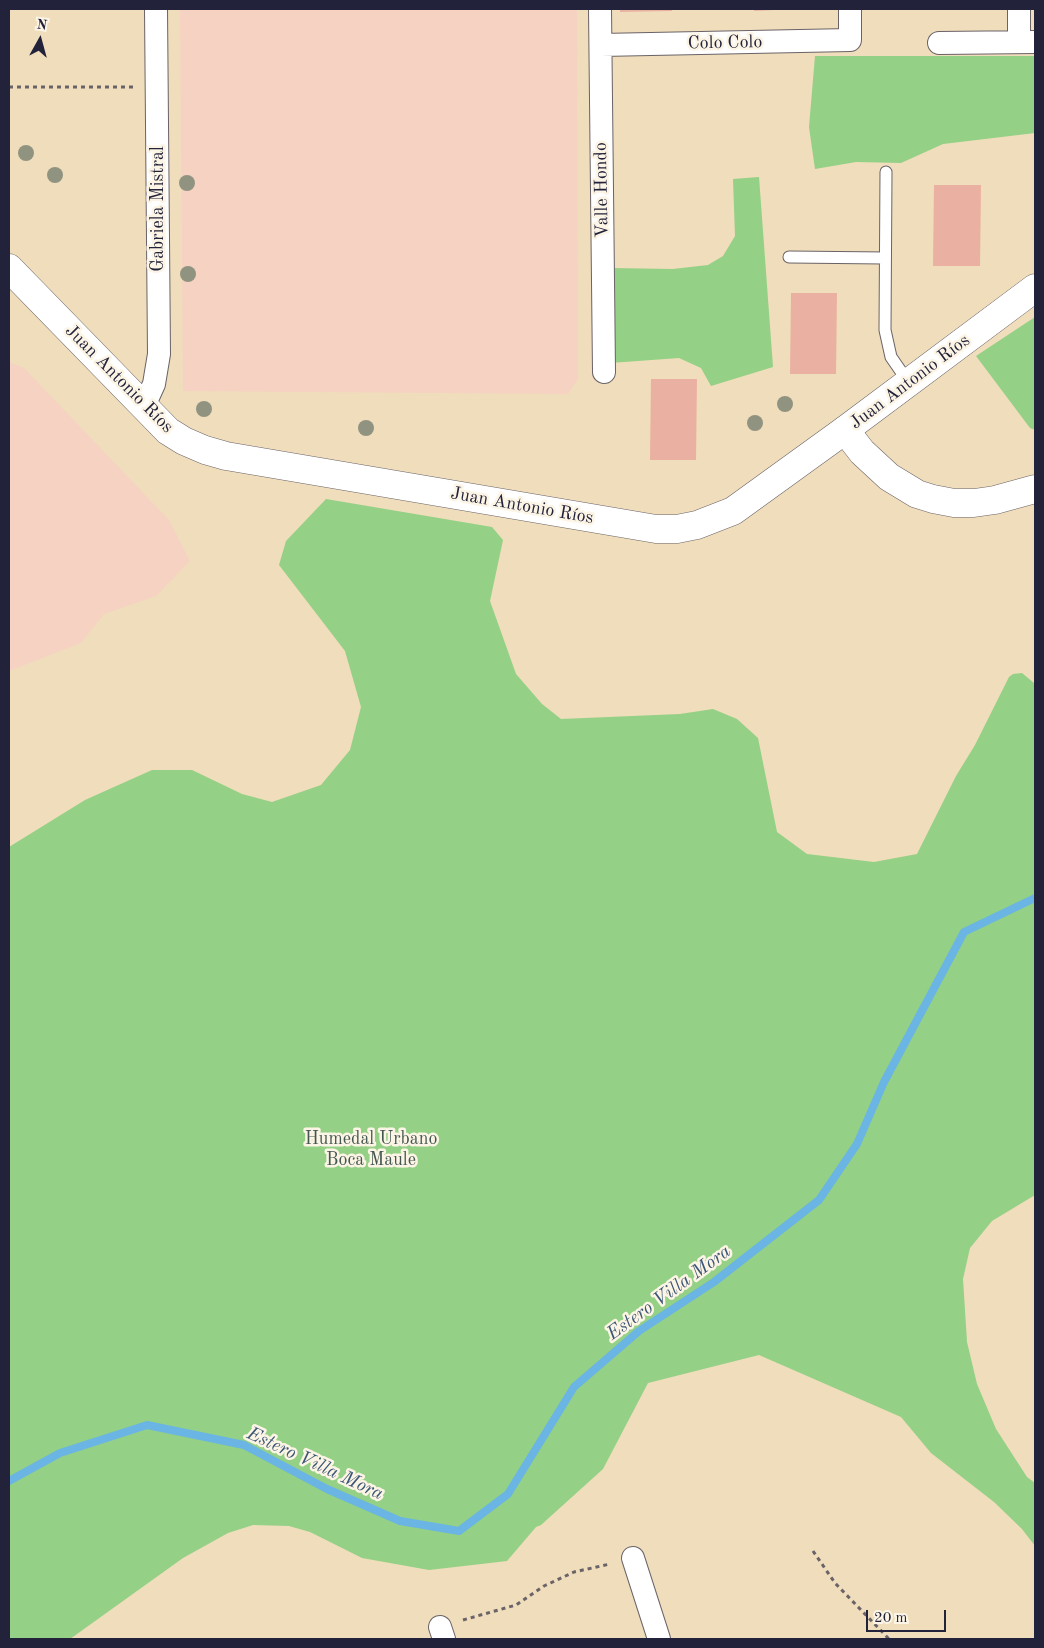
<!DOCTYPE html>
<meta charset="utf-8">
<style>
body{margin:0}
#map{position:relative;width:1044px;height:1648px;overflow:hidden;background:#efddbb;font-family:"Old Standard TT",serif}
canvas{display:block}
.frame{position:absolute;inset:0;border:10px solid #22223b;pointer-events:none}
.north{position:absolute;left:15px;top:15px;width:50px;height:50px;-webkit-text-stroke:4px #fcf5e5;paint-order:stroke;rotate:7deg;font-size:14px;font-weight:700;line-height:20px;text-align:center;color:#22223b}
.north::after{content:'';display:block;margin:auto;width:18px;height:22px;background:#22223b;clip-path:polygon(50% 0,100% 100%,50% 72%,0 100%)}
.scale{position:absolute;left:866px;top:1610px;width:80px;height:22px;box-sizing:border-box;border:2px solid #22223b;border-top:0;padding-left:6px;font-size:15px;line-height:18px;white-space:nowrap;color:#22223b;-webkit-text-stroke:4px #fcf5e5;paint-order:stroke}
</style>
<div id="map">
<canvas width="1044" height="1648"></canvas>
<div class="frame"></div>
<div class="north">N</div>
<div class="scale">20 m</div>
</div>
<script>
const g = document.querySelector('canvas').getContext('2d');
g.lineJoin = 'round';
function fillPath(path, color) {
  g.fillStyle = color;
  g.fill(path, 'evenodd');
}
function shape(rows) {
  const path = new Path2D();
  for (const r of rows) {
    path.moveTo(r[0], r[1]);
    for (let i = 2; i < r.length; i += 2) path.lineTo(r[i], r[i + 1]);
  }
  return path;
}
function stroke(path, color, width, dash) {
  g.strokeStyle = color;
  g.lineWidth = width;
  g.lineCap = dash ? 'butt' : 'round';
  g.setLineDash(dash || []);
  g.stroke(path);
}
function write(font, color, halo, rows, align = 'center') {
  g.font = font + ' "Old Standard TT",serif';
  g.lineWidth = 5;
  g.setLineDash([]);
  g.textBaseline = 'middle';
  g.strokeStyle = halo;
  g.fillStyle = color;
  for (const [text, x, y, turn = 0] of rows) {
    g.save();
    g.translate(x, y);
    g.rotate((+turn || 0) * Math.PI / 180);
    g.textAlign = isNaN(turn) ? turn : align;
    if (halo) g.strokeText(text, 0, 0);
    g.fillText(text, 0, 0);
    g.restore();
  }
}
const built = shape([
 [180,9,577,9,578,379,568,394,183,391],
 [9,362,24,368,169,520,190,561,156,596,104,614,81,643,9,671]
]);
const green = shape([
 [815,56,1035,56,1035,133,943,144,901,163,856,162,815,169,809,127],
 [759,177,773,367,711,386,701,368,679,358,610,363,610,268,673,269,708,265,723,256,735,236,733,179],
 [1035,317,1035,430,1030,428,976,356],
 [326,499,492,527,503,540,490,601,516,674,542,704,561,719,680,714,713,709,737,719,758,738,777,832,807,854,874,862,917,854,956,776,975,745,1009,677,1013,674,1022,673,1034,683,1035,1195,992,1221,970,1248,963,1279,967,1342,977,1384,996,1429,1027,1477,1035,1483,1035,1546,1022,1529,994,1502,931,1453,901,1417,759,1355,648,1383,603,1469,541,1525,536,1527,507,1561,429,1570,362,1558,310,1532,289,1526,253,1525,228,1533,183,1558,70,1639,9,1639,9,847,85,800,152,770,192,770,242,794,272,802,321,785,350,750,361,707,345,651,279,565,286,541]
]);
const stream = shape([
 [9,1481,60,1453,147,1425,244,1445,327,1489,400,1521,459,1531,508,1494,574,1387,639,1331,714,1282,819,1200,857,1144,884,1082,964,932,1035,898]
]);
const building = shape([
 [620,9,672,9,672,11,620,12],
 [754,9,775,9,775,10,754,11],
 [934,185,981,185,980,266,933,266],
 [791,293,837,293,836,374,790,374],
 [651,379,697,379,696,460,650,460]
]);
const path = shape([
 [9,87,133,87],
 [813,1551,835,1583,889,1639],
 [463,1620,516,1605,544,1586,574,1572,610,1564]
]);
const service = shape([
 [886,172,885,330,891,357,909,383],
 [789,257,885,258]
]);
const minor = shape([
 [600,9,604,372],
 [1019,9,1019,42],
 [939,43,1035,42],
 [601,45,850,40,850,9],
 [144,406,154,384,159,354,156,9],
 [633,1558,659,1639],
 [440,1627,444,1639]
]);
const tertiary = shape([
 [9,268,168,431,184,441,205,450,226,456,656,529,677,529,697,525,733,511,845,430,1035,288]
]);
const primary = shape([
 [845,430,862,452,889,477,917,494,933,499,954,503,974,503,995,500,1035,489]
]);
const trees = [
 [26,153],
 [55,175],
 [187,183],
 [188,274],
 [785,404],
 [204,409],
 [755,423],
 [366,428]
];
const streetNames = [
 ["Colo Colo",725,43,-1],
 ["Valle Hondo",602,190,-91],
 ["Gabriela Mistral",158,209,-90],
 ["Juan Antonio Ríos",119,379,45],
 ["Juan Antonio Ríos",910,382,-37],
 ["Juan Antonio Ríos",522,506,10]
];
const parkNames = [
 ["Humedal Urbano",371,1139],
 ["Boca Maule",371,1160]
];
const waterNames = [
 ["Estero Villa Mora",669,1293,-36],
 ["Estero Villa Mora",315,1464,25]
];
fillPath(built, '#f6d2c3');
fillPath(green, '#94d085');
stroke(stream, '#6ab5e3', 8);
fillPath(building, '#eab1a3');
stroke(service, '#6a6368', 13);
stroke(minor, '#6a6368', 24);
stroke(tertiary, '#6a6368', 29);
stroke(primary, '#6a6368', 29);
stroke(path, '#6a6368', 3, [4, 4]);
stroke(service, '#fff', 11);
stroke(minor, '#fff', 22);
stroke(tertiary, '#fff', 28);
stroke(primary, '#fff', 28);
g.fillStyle = '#919381';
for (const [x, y] of trees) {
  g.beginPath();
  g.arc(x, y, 8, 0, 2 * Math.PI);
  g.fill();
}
write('18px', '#22223b', '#fcf5e5', streetNames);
write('18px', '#445651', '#fcf5e5', parkNames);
write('italic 19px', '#3b5576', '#fcf5e5', waterNames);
</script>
